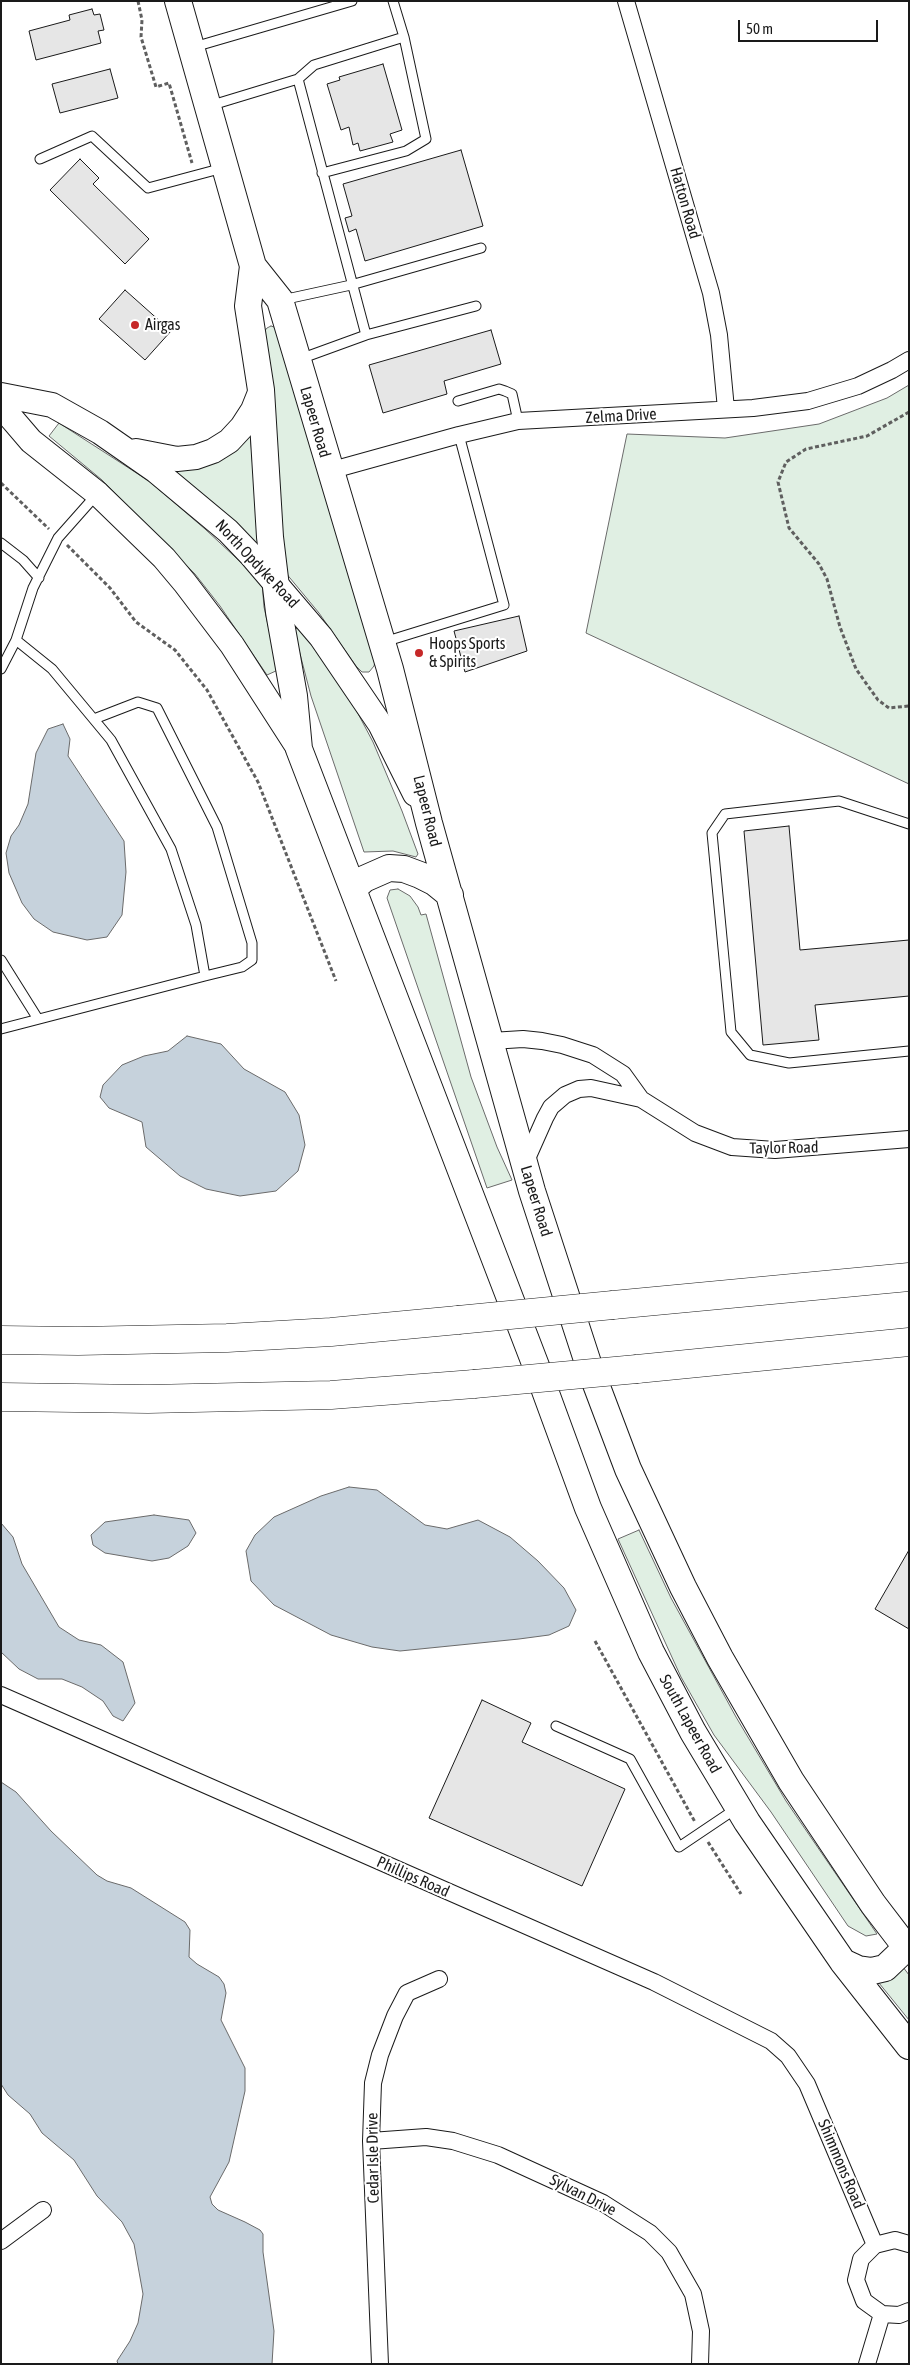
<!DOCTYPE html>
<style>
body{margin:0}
#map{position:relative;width:910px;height:2365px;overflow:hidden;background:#fff;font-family:"Asap Condensed",sans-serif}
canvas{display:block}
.frame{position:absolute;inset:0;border:2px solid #1a1a1a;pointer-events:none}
.scale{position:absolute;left:738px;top:20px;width:140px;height:22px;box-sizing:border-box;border:2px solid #1a1a1a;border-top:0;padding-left:6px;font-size:15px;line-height:18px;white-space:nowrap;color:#1a1a1a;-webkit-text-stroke:4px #fff;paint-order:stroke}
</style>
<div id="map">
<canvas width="910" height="2365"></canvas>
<div class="frame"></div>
<div class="scale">50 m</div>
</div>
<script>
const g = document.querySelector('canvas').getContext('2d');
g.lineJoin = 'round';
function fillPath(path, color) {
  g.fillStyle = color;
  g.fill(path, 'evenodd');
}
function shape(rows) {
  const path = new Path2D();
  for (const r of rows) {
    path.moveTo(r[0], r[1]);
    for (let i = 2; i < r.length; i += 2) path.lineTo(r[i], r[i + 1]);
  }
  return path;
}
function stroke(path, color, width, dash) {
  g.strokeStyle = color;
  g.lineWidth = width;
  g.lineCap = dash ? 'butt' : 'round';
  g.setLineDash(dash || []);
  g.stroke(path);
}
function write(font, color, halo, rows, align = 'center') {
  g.font = font + ' "Asap Condensed",sans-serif';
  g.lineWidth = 4;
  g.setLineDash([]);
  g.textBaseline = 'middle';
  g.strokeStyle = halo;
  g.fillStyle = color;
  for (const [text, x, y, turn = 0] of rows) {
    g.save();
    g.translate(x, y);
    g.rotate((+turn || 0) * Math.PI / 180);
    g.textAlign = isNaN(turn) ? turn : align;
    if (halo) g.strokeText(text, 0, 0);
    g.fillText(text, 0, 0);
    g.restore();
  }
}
const green = shape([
 [271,326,277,328,376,658,374,666,369,672,362,672,356,666,319,613,285,572,263,333,267,328,271,326],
 [909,385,909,784,586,633,627,434,725,438,819,424,887,398,909,385],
 [59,423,149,481,205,529,262,582,264,607,278,670,267,675,220,606,195,574,102,480,49,436,59,423],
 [250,431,259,543,257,544,217,506,171,468,250,431],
 [297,628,301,629,354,706,373,742,402,811,418,854,416,857,393,851,364,852,311,696,294,631,297,628],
 [398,889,410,896,418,907,421,915,426,914,471,1077,497,1147,512,1180,487,1188,387,898,390,890,398,889],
 [639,1530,671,1598,736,1717,786,1801,877,1934,866,1936,848,1926,771,1812,714,1735,681,1677,618,1539,639,1530],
 [903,1967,909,1975,909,2020,879,1983,903,1967]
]);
const water = shape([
 [63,724,70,739,68,756,124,841,126,872,122,915,107,937,87,940,53,932,34,919,22,903,9,873,6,853,11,836,19,825,28,804,36,753,48,729,63,724],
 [187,1036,221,1044,244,1069,285,1092,299,1115,305,1145,298,1171,276,1191,240,1196,206,1189,180,1176,146,1147,142,1122,109,1108,100,1097,103,1085,122,1065,144,1056,168,1051,187,1036],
 [349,1487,377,1490,425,1525,447,1529,478,1520,510,1537,538,1561,564,1588,576,1610,569,1626,549,1635,519,1639,400,1651,372,1647,331,1635,274,1605,251,1581,246,1551,255,1535,274,1517,321,1496,349,1487],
 [154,1515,189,1520,196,1533,188,1546,169,1558,152,1561,105,1553,93,1545,91,1535,105,1522,154,1515],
 [1,1523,13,1537,22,1564,59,1627,79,1640,101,1645,123,1662,135,1703,123,1721,113,1716,103,1701,82,1687,62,1679,38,1679,19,1669,1,1652,1,1523],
 [1,1782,16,1792,51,1831,97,1875,107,1881,131,1888,185,1922,190,1930,189,1957,197,1964,219,1977,224,1984,226,1993,221,2020,245,2068,245,2091,229,2162,210,2197,212,2204,218,2210,245,2222,260,2230,263,2234,263,2252,274,2331,272,2364,118,2364,117,2361,130,2341,138,2323,143,2294,134,2244,122,2222,97,2196,74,2160,42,2133,30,2114,8,2095,1,2084,1,1782]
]);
const building = shape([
 [92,9,94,15,100,14,104,30,98,31,101,43,36,60,29,31,70,20,69,15,92,9],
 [383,64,402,130,390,134,393,142,360,151,358,143,353,145,349,127,341,130,327,84,340,80,339,77,383,64],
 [110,69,118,98,60,113,52,84,110,69],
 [461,150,483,226,365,261,356,229,349,232,345,218,352,216,343,184,461,150],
 [80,159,99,178,93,184,149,239,125,264,50,190,80,159],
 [125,290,171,331,145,360,99,319,125,290],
 [491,330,501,364,444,381,447,394,383,413,369,365,491,330],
 [519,616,527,651,465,672,454,631,519,616],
 [789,826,800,950,909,940,909,996,815,1005,819,1040,763,1045,744,831,789,826],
 [909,1550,909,1629,875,1609,909,1550],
 [482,1700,531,1723,522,1742,625,1789,582,1886,429,1818,482,1700]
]);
const path = shape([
 [138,1,142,20,141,37,156,87,169,83,192,163],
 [909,412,867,436,806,449,786,462,778,482,789,528,819,564,827,579,840,627,856,669,878,700,889,708,909,706],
 [1,483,49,529],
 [67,545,110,588,136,622,175,650,207,690,258,782,336,981],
 [595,1641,695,1822],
 [708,1842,741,1894]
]);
const lane = shape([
 [194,47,352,1],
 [298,79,366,335,300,359],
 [209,106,298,79,314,65,404,37,393,1],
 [40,159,92,136,148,188,223,168],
 [322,173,406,151,426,139,404,37],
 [282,300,351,285,481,248],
 [366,335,476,306],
 [458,401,499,389,505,391,512,394,518,421],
 [1,543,23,560,39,578],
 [384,642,504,605,459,435],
 [1,669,16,640],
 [94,719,138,702,157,708,217,827,252,943,252,960,242,967,205,976],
 [909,824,839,801,725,814,712,833,731,1032,750,1055,789,1063,909,1051],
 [1,960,38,1019],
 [1,1029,205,976,196,925,171,849,111,740,52,669,16,640,33,588,58,538,97,494],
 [556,1726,630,1759,679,1847,737,1808]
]);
const street = shape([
 [626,1,711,293,719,335,726,409],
 [329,471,459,435,518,421,753,408,808,401,858,386,892,370,909,360],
 [491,1041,523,1039,542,1041,562,1045,593,1055,623,1074,641,1099,695,1133,732,1147,775,1150,909,1139],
 [525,1163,545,1118,551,1107,565,1095,579,1089,591,1088,641,1099],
 [1,1695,654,1982,771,2041,788,2056,807,2084,875,2245],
 [371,2141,426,2137,453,2141,498,2155,603,2203,650,2233,669,2252,693,2294,701,2331,700,2364],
 [1,2241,43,2210],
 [909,2244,895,2240,875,2245,861,2259,856,2280,864,2301,882,2314,899,2315,909,2311],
 [380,2364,371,2141,373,2083,380,2055,395,2016,407,1993,439,1979],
 [867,2364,882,2314]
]);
const secondary = shape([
 [1,395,52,405,100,432,156,471,228,531,251,555,321,637,380,724,415,794],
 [1,406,31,441,98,494,164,558,185,583,232,645,299,749],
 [136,451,177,459,196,457,213,451,229,441,242,427,253,410,261,390]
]);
const primary = shape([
 [178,1,253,266,248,306,261,390,270,537,279,612,294,696,299,749,536,1366,588,1508,651,1652,693,1732,747,1822,843,1962,909,2046],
 [253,266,280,300,390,669,429,823,532,1191,588,1363,628,1469,683,1587,720,1658,791,1781,873,1904,909,1951],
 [354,888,364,879,389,868,404,869,420,875,434,882,450,895],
 [843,1962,858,1969,872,1971,885,1968,906,1948]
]);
const highway = shape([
 [613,1305,909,1277],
 [1,1340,78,1341,227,1338,331,1332,458,1320],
 [637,1369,909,1342],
 [1,1397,148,1399,331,1395,474,1384]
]);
const highwayBridge = shape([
 [458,1320,613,1305],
 [474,1384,637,1369]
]);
const markers = [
 [135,325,5,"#c62828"],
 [419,653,5,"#c62828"]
];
const streetNames = [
 ["Hatton Road",685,203,74],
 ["Zelma Drive",621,416,-3],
 ["Lapeer Road",315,422,74],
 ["North Opdyke Road",257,564,47],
 ["Lapeer Road",427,811,76],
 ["Taylor Road",784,1148,-1],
 ["Lapeer Road",536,1201,73],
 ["South Lapeer Road",690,1724,61],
 ["Phillips Road",413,1877,24],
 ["Cedar Isle Drive",373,2158,-91],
 ["Shimmons Road",841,2164,67],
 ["Sylvan Drive",583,2195,27]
];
const poiNames = [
 ["Airgas",145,325],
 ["Hoops Sports",429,644],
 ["& Spirits",429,662]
];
fillPath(green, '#e0efe3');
stroke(green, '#6a6a6a', 1);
fillPath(water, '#c6d2dc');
stroke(water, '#6a6a6a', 1);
fillPath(building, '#e6e6e6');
stroke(building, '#1a1a1a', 1);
stroke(lane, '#1a1a1a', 11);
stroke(street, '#1a1a1a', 18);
stroke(secondary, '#1a1a1a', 26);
stroke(primary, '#1a1a1a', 28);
stroke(highway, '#1a1a1a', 29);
stroke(path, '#5f5f5f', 3, [4, 2.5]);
stroke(lane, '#fff', 9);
stroke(street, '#fff', 16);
stroke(secondary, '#fff', 24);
stroke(primary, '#fff', 26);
stroke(highway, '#fff', 28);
stroke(highwayBridge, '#1a1a1a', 29, []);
stroke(highwayBridge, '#fff', 28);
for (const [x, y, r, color] of markers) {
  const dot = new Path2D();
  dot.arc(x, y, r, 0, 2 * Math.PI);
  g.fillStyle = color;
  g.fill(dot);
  stroke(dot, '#fff', 2);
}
write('16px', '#1a1a1a', '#fff', streetNames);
write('16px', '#1a1a1a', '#fff', poiNames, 'left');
</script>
